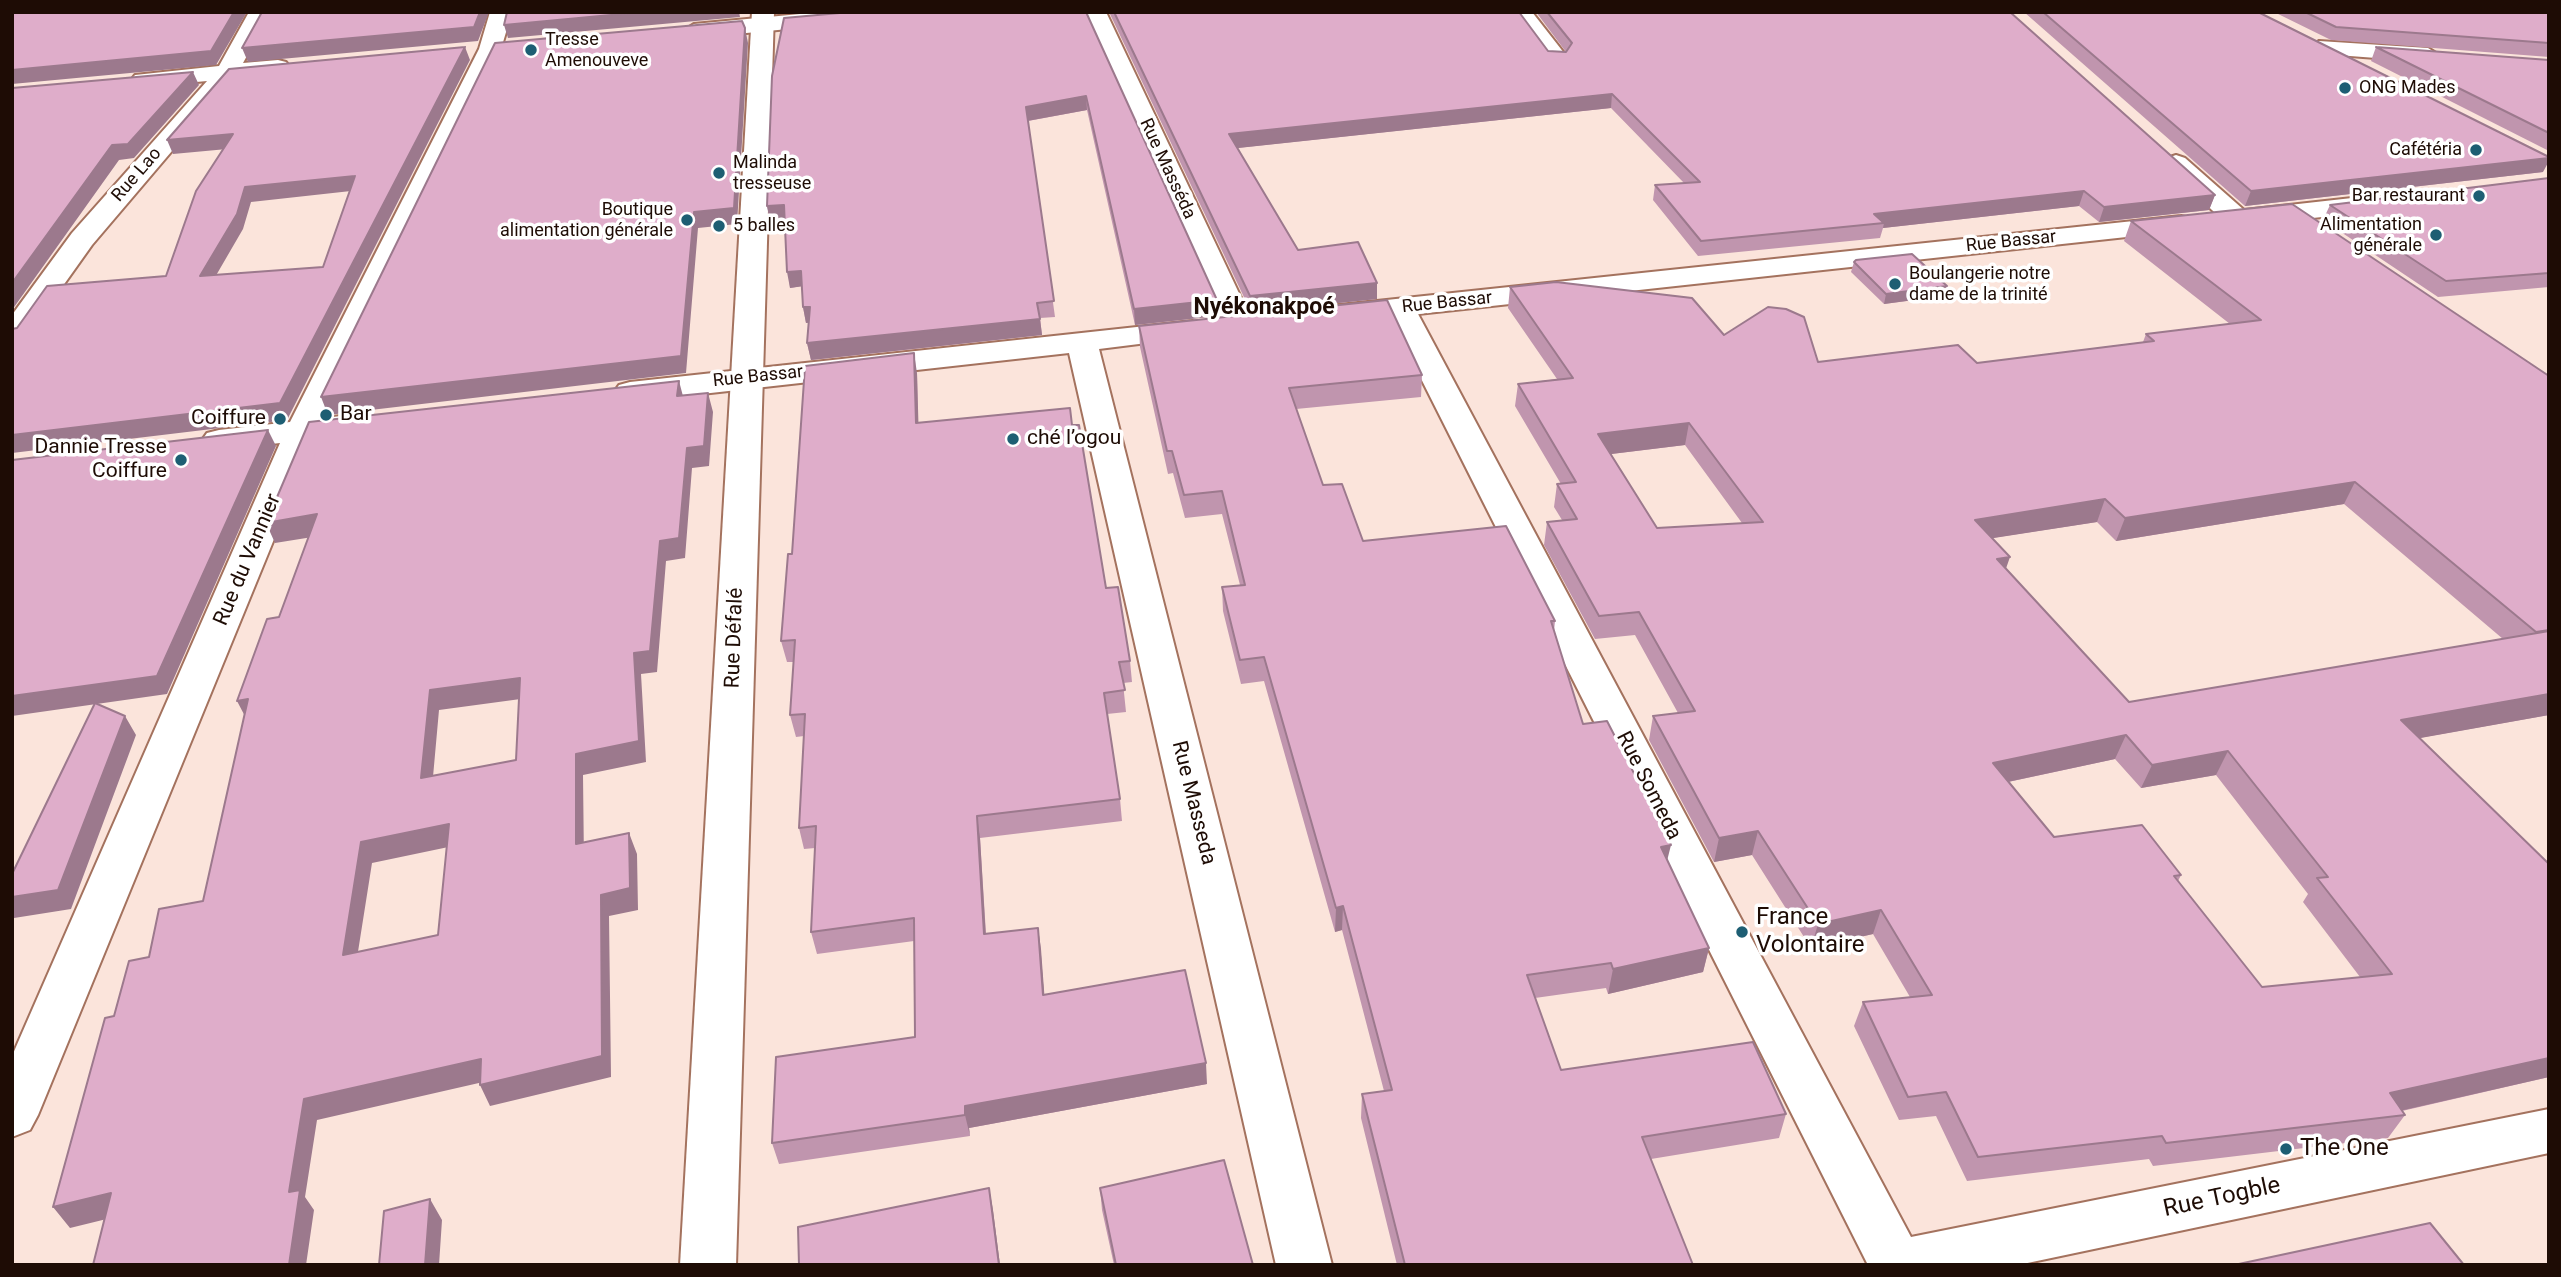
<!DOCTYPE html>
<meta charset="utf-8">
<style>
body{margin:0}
#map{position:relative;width:2561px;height:1277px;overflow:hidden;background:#fbe4db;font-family:Roboto,sans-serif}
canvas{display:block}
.frame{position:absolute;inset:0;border:14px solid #1e0c05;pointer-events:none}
</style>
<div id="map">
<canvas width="2561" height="1277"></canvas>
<div class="frame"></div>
</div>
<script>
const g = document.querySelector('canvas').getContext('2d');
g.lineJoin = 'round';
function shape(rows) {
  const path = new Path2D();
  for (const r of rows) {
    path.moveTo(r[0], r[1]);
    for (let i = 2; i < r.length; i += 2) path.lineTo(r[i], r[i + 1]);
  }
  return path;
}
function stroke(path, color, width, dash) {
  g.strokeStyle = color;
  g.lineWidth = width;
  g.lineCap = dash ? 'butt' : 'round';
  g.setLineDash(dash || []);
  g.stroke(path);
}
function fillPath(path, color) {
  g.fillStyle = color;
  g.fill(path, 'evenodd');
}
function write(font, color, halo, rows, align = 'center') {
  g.font = font + ' Roboto,sans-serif';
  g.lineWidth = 7;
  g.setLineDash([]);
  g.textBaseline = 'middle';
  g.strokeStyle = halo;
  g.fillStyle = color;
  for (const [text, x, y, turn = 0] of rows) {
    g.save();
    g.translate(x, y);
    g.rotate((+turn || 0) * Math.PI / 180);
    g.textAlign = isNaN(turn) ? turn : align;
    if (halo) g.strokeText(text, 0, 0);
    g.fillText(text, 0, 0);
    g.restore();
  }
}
const minor = shape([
 [249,12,271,12,243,63,278,60,286,62,290,67,286,72,234,78,92,245,23,342,12,345,12,315,72,233,207,81,143,87,135,85,131,80,135,75,219,66,249,12],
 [490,12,512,12,501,49,324,418,358,414,370,417,374,424,370,431,315,439,38,1115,30,1130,12,1137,12,1056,280,443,219,450,207,447,202,440,207,433,219,430,290,422,479,49,490,12],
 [821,12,904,12,893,19,694,38,683,31,694,24,821,12],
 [1084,12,1106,12,1254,325,1250,331,1239,334,1228,331,1224,325,1084,12],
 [1509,12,1532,12,1568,58,1565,63,1549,63,1509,12],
 [2319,41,2428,48,2439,55,2428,62,2311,53,2308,48,2319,41],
 [2176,155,2185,158,2244,210,2379,195,2388,197,2392,203,2388,209,2379,211,2237,226,2227,224,2167,168,2163,163,2167,158,2176,155],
 [2181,216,2191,218,2195,224,2191,230,1418,314,1911,1237,2549,1109,2549,1153,2018,1265,1868,1265,1390,317,1339,323,1328,320,1324,314,1328,308,1339,305,2181,216],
 [1192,321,1203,324,1207,330,1203,336,1099,349,1332,1265,1276,1265,1069,353,630,402,619,399,614,392,619,385,630,382,1192,321]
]);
const tertiary = shape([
 [752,12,774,12,736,1265,680,1265,752,12]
]);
const wall = shape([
 [1086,12,1217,300,1217,316,1135,325,1087,110,1028,121,1055,317,1040,318,1042,335,811,360,807,343,809,323,806,323,803,307,802,286,790,288,784,220,770,221,767,206],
 [1109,12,1519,12,1548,51,1566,52,1536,12,2010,12,2215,195,2209,210,2099,222,2079,206,1883,228,1880,238,1698,256,1653,200,1655,185,1684,183,1611,108,1237,148,1298,250,1377,283,1377,299,1251,312],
 [2024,12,2258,12,2543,172,2245,206],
 [2274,12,2549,12,2549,57,2331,40],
 [2376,47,2549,60,2549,151,2371,61],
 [2549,178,2549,287,2438,297,2323,220,2330,205],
 [2131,221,2549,376,2549,715,2419,738,2549,1077,2402,1111,2405,1115,2388,1138,2153,1166,2149,1159,1967,1181,1936,1116,1899,1120,1854,1026,1863,1002,1910,997,1873,934,1811,948,1752,855,1714,862,1649,740,1653,716,1678,713,1635,635,1595,639,1544,545,1547,522,1562,520,1554,507,1557,484,1561,484,1515,406,1518,384,1557,379,1508,308,1510,287,1724,335,1818,362,1977,363,2143,342,2146,334,2230,324,2124,241],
 [1685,445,1742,523,1657,528,1611,454],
 [2344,504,2503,639,2129,702,2006,569,1992,538,2097,522,2116,541],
 [2115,759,2141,788,2216,775,2308,894,2303,902,2360,977,2262,987,2178,881,2181,875,2054,837,2008,782],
 [1854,262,1947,286,1944,296,1884,304,1851,272],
 [1139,326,1422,375,1421,397,1296,409,1323,485,1363,541,1555,621,1554,631,1583,724,1667,860,1709,948,1703,972,1608,994,1606,988,1535,998,1561,1070,1786,1114,1779,1138,1651,1159,1693,1265,1397,1265,1361,1118,1362,1094,1384,1091,1342,930,1335,932,1264,681,1241,684,1223,611,1222,587,1240,585,1222,514,1185,518,1173,473,1168,474,1140,347],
 [917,373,918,422,1072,425,1106,588,1130,661,1132,682,1123,683,1126,712,1107,714,1120,799,1122,821,980,838,986,934,1038,928,1044,994,1207,1084,969,1128,970,1136,779,1164,772,1143,915,1037,914,941,817,954,811,932,815,848,804,849,799,828,804,736,796,737,790,715,794,662,787,662,781,641,792,554],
 [1100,1188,1253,1265,1114,1265,1102,1210]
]);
const shadedWall = shape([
 [234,12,247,12,216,65,12,84,12,70],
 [480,12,489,12,478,41,248,62,242,48],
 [643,12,739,12,740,17,508,38,504,25],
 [745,28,748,43,737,224,698,228,686,373,328,415,321,397,694,212],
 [465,47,470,60,287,420,12,453,12,435,280,403],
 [193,72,199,85,134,158,119,160,12,310,12,283,112,145],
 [1612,94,1611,108,1229,149,1229,134],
 [1086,96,1087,110,1027,121,1026,107],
 [233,134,238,148,173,154,167,140],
 [2549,158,2549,161,2543,172,2245,206,2251,191],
 [355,176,360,190,251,202,243,229,207,291,200,276,245,187],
 [2084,191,2079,206,1883,228,1884,223,1874,214],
 [2215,195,2209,210,2099,222,2104,207],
 [784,205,787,220,770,221,767,206],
 [801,271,804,286,790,288,787,272],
 [1377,283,1377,299,1251,312,1250,296],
 [1947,286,1944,296,1884,304,1886,294],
 [1217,300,1217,316,1135,325,1134,309],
 [803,307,810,307,813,322,806,323],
 [1040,319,1042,335,811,360,807,343],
 [914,353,917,373,919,443,916,423],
 [679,381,684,400,677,396],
 [708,393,713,412,709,466,692,468,685,558,666,561,657,672,641,674,646,762,583,775,584,865,576,844,576,754,634,653,660,541,687,448],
 [1689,423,1685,445,1595,456,1598,434],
 [268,430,276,446,167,694,12,716,12,696],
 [2355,482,2344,504,2116,541,2125,518],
 [2105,499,2097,522,1968,542,1975,520],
 [317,514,325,535,275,543,266,523],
 [2010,557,2002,580,1997,559],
 [520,678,528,698,439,710,431,799,421,778,430,690],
 [2549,694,2549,715,2387,744,2401,720],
 [248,699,248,722,237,701],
 [125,716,136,735,71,909,14,918,12,916,12,897],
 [2126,735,2115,759,1984,787,1993,763],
 [2228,751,2216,775,2141,788,2152,765],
 [977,816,980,838,987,956,984,934],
 [449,824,458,845,372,863,354,977,343,955,361,842],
 [1758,831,1752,855,1714,862,1719,838],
 [629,833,637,854,638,910,609,916,611,1077,490,1106,480,1085,601,895],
 [1671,845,1665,869,1661,847],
 [1343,906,1342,930,1335,932,1336,908],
 [1881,910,1873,934,1811,948,1818,924],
 [1038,928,1041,949,1046,1017,1043,995],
 [1709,948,1703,972,1608,994,1613,969],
 [2549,1058,2549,1077,2373,1117,2390,1093],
 [481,1059,492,1080,317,1120,305,1197,314,1210,306,1265,289,1265,289,1192,304,1099],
 [1206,1063,1207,1084,969,1128,970,1136,965,1115,965,1106],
 [989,1188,993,1210,1000,1265,999,1265],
 [111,1193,127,1214,70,1228,53,1207],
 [430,1199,442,1220,439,1265,425,1265]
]);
const building = shape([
 [12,12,234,12,211,51,12,70,12,12],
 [262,12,480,12,474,27,242,48,262,12],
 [507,12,643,12,504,25,507,12],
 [851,12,1086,12,1217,300,1134,309,1086,96,1026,107,1054,301,1037,303,1040,319,807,343,810,307,803,307,801,271,787,272,784,205,767,206,772,76,784,18,851,12],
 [1114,12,1519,12,1548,51,1566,52,1572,43,1547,12,2010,12,2215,195,2104,207,2084,191,1874,214,1884,223,1701,241,1655,185,1700,182,1612,94,1229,134,1298,250,1358,242,1377,283,1250,296,1114,12],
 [2043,12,2258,12,2549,157,2549,158,2251,191,2043,12],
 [2305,12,2549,12,2549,43,2336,27,2305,12],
 [742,21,745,28,734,208,694,212,681,356,321,397,495,43,742,21],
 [465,47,280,403,12,435,12,329,17,328,47,286,166,276,196,191,233,134,167,140,229,69,465,47],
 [355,176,323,267,200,276,237,214,245,187,355,176],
 [2376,47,2549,60,2549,133,2376,47],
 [193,72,128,144,112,145,12,283,12,88,193,72],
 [2549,178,2549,273,2446,281,2330,205,2549,178],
 [2292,204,2549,376,2549,630,2536,632,2355,482,2125,518,2105,499,1975,520,2010,557,1997,559,2129,702,2549,631,2549,694,2401,720,2549,864,2549,1058,2390,1093,2405,1115,2166,1143,2162,1136,1978,1157,1946,1092,1908,1097,1863,1002,1932,995,1881,910,1818,924,1758,831,1719,838,1653,716,1695,711,1639,612,1599,616,1547,522,1577,519,1557,484,1576,482,1518,384,1573,378,1510,287,1556,282,1692,298,1724,335,1768,307,1786,309,1804,317,1818,362,1958,345,1977,363,2154,341,2146,334,2261,320,2131,221,2292,204],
 [1689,423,1763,522,1657,528,1598,434,1689,423],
 [2126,735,2152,765,2228,751,2328,877,2317,878,2392,974,2262,987,2174,876,2181,875,2142,825,2054,837,1993,763,2126,735],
 [1912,254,1947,286,1886,294,1854,262,1856,260,1912,254],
 [1387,300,1422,375,1289,388,1323,485,1342,484,1363,541,1506,526,1555,621,1551,621,1583,724,1607,721,1671,845,1661,847,1709,948,1613,969,1611,963,1527,975,1561,1070,1753,1042,1786,1114,1642,1137,1693,1265,1405,1265,1362,1094,1392,1090,1343,906,1336,908,1264,657,1240,660,1222,587,1245,585,1222,491,1184,495,1172,451,1167,451,1139,326,1387,300],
 [914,353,916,423,1070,408,1072,425,1079,425,1106,588,1118,587,1130,661,1119,662,1125,690,1104,693,1120,799,977,816,984,934,1038,928,1043,995,1185,970,1206,1063,965,1106,965,1115,772,1143,776,1057,915,1037,914,918,811,932,816,826,799,828,805,714,790,715,795,640,781,641,788,554,792,554,805,366,914,353],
 [679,381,677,396,708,393,704,446,687,448,679,538,660,541,650,651,634,653,639,741,576,754,576,844,629,833,630,888,601,895,602,1056,480,1085,481,1059,304,1099,289,1192,300,1190,289,1265,93,1265,111,1193,53,1207,105,1018,114,1016,129,961,149,957,159,909,203,901,248,699,237,701,267,619,279,617,317,514,266,523,309,422,679,381],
 [520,678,516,760,421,778,430,690,520,678],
 [449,824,438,935,343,955,361,842,449,824],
 [268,430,157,676,12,696,12,460,268,430],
 [95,703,125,716,58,890,12,897,12,874,95,703],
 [1224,1160,1253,1265,1116,1265,1100,1188,1224,1160],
 [989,1188,999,1265,799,1265,798,1227,989,1188],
 [430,1199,425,1265,379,1265,384,1211,430,1199],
 [2430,1223,2464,1265,2234,1265,2430,1223]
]);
const markers = [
 [531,50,7,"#1d5e73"],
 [2345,88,7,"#1d5e73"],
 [2476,150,7,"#1d5e73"],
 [719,173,7,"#1d5e73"],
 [2479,196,7,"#1d5e73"],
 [687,220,7,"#1d5e73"],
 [719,226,7,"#1d5e73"],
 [2436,235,7,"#1d5e73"],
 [1895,284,7,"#1d5e73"],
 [326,415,7,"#1d5e73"],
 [280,419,7,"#1d5e73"],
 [1013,439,7,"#1d5e73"],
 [181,460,7,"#1d5e73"],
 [1742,932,7,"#1d5e73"],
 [2286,1149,7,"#1d5e73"]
];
const farPoinames = [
 ["Tresse",545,40],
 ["Amenouveve",545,61],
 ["ONG Mades",2359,88],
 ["Cafétéria",2462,150,"right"],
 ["Malinda",733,163],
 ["tresseuse",733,184],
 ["Bar restaurant",2465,196,"right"],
 ["Boutique",673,210,"right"],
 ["alimentation générale",673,231,"right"],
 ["Alimentation",2422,225,"right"],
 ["générale",2422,246,"right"],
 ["5 balles",733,226],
 ["Boulangerie notre",1909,274],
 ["dame de la trinité",1909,295]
];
const farStreetnames = [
 ["Rue Masséda",1167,169,65],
 ["Rue Lao",137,175,-49],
 ["Rue Bassar",2011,242,-6],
 ["Rue Bassar",1447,303,-6],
 ["Rue Bassar",758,377,-6]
];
const poiNames = [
 ["Bar",340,415],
 ["Coiffure",266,419,"right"],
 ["ché l’ogou",1027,439],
 ["Dannie Tresse",167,448,"right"],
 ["Coiffure",167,472,"right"]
];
const streetNames = [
 ["Rue du Vannier",248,560,-67],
 ["Rue Défalé",735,638,-88],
 ["Rue Someda",1648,786,63],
 ["Rue Masseda",1193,803,76]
];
const farDistrictnames = [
 ["Nyékonakpoé",1264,308]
];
const nearPoinames = [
 ["France",1756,918],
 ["Volontaire",1756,946],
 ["The One",2300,1149]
];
const nearStreetnames = [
 ["Rue Togble",2222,1198,-12]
];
stroke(minor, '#a4725e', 4);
stroke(tertiary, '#a4725e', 4);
fillPath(minor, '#fff');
fillPath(tertiary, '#fff');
fillPath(wall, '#c095ae');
fillPath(shadedWall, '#9c798d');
fillPath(building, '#dfadca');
stroke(building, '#9c798d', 2);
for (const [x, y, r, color] of markers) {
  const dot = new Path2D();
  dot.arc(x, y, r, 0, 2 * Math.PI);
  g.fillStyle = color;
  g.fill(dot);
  stroke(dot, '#fff', 2.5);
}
write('18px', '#1e0c05', '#fff', farPoinames, 'left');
write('18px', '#1e0c05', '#fff', farStreetnames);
write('21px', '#1e0c05', '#fff', poiNames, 'left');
write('21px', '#1e0c05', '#fff', streetNames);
write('bold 23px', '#1e0c05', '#fff', farDistrictnames);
write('24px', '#1e0c05', '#fff', nearPoinames, 'left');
write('24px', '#1e0c05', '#fff', nearStreetnames);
</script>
